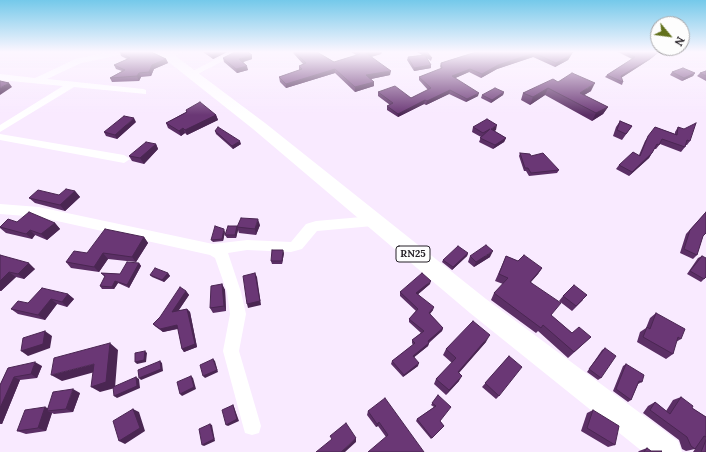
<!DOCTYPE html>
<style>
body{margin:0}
#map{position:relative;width:706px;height:452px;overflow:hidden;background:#f9eaff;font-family:Lora,serif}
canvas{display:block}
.north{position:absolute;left:650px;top:16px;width:40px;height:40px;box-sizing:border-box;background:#fdfdfd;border:1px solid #a7a5a8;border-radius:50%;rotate:119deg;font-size:11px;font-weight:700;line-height:16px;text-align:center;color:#262128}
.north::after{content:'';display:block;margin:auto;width:14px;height:18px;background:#62711c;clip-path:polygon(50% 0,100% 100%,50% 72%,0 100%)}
</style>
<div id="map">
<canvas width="706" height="452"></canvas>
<div class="north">N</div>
</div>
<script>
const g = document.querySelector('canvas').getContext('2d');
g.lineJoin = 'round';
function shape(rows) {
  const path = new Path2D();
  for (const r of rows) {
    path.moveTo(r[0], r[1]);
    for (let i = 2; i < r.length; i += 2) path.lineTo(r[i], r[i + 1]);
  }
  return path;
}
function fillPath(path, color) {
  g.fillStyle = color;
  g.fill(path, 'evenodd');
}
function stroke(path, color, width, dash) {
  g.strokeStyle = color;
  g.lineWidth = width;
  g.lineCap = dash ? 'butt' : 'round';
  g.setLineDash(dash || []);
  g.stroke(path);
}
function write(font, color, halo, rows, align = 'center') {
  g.font = font + ' Lora,serif';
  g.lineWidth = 4;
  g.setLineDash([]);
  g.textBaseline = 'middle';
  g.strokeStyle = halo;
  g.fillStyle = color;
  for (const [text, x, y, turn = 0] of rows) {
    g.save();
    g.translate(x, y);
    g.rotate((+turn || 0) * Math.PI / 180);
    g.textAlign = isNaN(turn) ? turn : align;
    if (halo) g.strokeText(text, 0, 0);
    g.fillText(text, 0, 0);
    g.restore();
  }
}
const street = shape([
 [111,52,127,52,123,54,81,63,47,79,143,89,146,90,146,94,74,87,0,132,0,125,63,86,0,80,0,74,35,78,76,59,111,52],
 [171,52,183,52,171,58,165,58,165,54,171,52],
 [230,52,240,52,194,76,188,76,187,74,230,52],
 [0,134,124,155,130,159,124,163,0,140,0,134],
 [0,204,39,207,213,244,247,240,291,242,306,224,316,221,373,216,378,218,379,221,378,224,373,226,317,231,302,249,291,252,247,250,228,253,241,292,246,314,239,351,261,426,259,433,252,435,245,433,243,426,223,351,230,314,227,292,215,258,210,255,39,217,0,214,0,204]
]);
const primary = shape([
 [156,52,170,52,265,123,486,299,678,441,682,452,643,452,470,313,253,129,156,52]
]);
const wall = shape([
 [120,52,155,53,154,53,166,59,168,63,154,69,151,76,141,77,139,81,112,82,110,78,122,71,116,69,114,65,127,59,121,56],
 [203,52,227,52,213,59],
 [293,52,317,52,334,62,356,55,351,52,382,52,381,54,371,57,390,75,371,79,374,82,374,86,355,92,335,73,286,88,280,82,279,77,299,70,299,66,303,64,294,54],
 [417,52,427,52,432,58,431,61,427,58,431,65,431,68,414,71,407,60,408,57,422,55],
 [476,52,573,52,568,60,555,67,533,57,497,69,481,78,469,72,455,78,478,96,466,102,449,94,426,105,424,104,398,117,387,110,387,106,390,105,378,96,378,92,411,98,428,90,419,80,419,77,441,69,440,66,441,63],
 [618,52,659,52,649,60,621,78,623,82,622,85,605,77,607,75,632,59],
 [223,58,252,59,243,62,248,70,237,73,224,62],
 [706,71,706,81,697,76,700,73],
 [672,72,695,73,693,76,682,81,670,75],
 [558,82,591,91,584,95,608,107,603,114,592,121,545,95,530,105,521,100,523,93],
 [504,92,503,95,491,103,481,98,482,95],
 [186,110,216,115,218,120,187,135,185,133,181,136,168,128,166,123,186,112],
 [620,121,632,126,622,140,613,136,616,127],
 [136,122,117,139,106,136,104,132],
 [473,127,496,130,494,131,506,138,504,142,493,149,479,142,481,137,472,132],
 [655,127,675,134,675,132,678,127,690,141,687,145,686,145,685,147,681,152,660,144,656,149,654,149,652,153,649,158,629,176,616,169,619,165,639,155,645,141],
 [215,131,241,144,233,149,216,134],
 [156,144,158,149,144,164,132,161,129,156],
 [520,153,531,156,559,170,557,173,529,176,526,171,524,171,519,156],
 [75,191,80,197,65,211,35,203,29,198,59,195],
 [706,212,703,236,697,255,693,259,680,253,686,234],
 [17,222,55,223,60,229,47,240,35,235,32,239,6,233,0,228,0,227],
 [260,225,256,235,239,233,238,230,236,238,227,238,225,235,237,226],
 [225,232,223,241,213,242,211,240],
 [144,237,148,243,136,262,108,259,99,272,71,268,66,262,87,253],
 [284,253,282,264,272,264,271,261],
 [468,253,467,256,452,270,442,262,443,260],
 [0,255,35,269,24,279,16,277,1,291,0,291],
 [470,256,490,257,474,267,468,262],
 [506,256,518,261,542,268,538,274,531,282,551,315,572,333,591,337,568,358,538,331,536,333,491,300,494,293,503,284,495,281],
 [702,256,704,279,701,282,687,274,698,258],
 [139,263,141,266,129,288,118,283,114,289,102,289,100,286,105,277,101,273,120,274],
 [168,273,170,276,164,282,152,277,150,275],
 [222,284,225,290,226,311,213,313,210,308],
 [430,284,418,294,433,310,430,314,443,328,442,331,429,343,428,346,414,357,418,366,403,377,391,364,392,361,413,345,412,343,412,340,421,333,409,322,409,319,416,311,400,296,400,292],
 [186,291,189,295,178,311,187,309,190,312,197,347,184,352,182,349,178,329,163,332,156,327,153,324],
 [68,294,74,299,67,307,57,304,45,320,18,314,11,309],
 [563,296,583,300,572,311,559,301],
 [656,313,681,339,676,342,673,354,666,359,637,342,640,332,646,328,650,318],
 [486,342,459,373,459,381,446,395,434,384,436,379,452,363,443,355,446,349],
 [605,348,601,378,598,380,587,372,602,350],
 [509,356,499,396,496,399,482,387],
 [626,364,642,382,638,384,631,400,628,402,613,391,623,366],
 [42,366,37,378,20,380,2,424,0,424,0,385,8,368],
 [80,393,73,412,54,414,52,413,46,431,26,434,17,431,45,407,48,409],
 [438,395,440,421,444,426,431,439,416,421,417,419,434,407,431,405],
 [681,397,692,408,706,417,706,452,693,452,695,449,686,451,682,449,679,440,643,413,648,406,655,402,666,411,673,400],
 [593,410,615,445,608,447,581,431,587,413],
 [368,411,424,452,386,437,378,426,376,427,367,415],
 [647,448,651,451,661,452,638,452,639,451]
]);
const shadedWall = shape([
 [218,52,227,52,213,59,212,55],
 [371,52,382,52,381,54,366,58,366,53],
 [572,52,573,52,568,60,555,67,556,63],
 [658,52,659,52,649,60,619,79,621,76],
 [534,53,533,57,497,69,481,78,482,74,498,65],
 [252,55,252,59,240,63,239,59],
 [166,59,168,63,154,69,151,76,149,72,152,65],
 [431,65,431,68,414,71,414,68],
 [247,66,248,70,237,73,236,69],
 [335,69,335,73,286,88,286,84],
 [470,69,469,72,451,80,452,76],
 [391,71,390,75,366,80,366,75],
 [139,73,141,77,139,81,137,76],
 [695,73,693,76,682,81,684,78],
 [374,82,374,86,355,92,355,87],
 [9,83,12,87,0,95,0,88],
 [595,83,591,91,576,100,580,93],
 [548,88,545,95,530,105,533,97],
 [450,90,449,94,426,105,427,101],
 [504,92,503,95,491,103,492,100],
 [479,93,478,96,466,102,467,99],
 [425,100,424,104,398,117,398,114],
 [608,107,603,114,592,121,596,113],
 [216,115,218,120,187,135,185,130],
 [134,118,136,122,117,139,115,135],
 [497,125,496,130,489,134,491,129],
 [183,128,185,133,181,136,179,131],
 [506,138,504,142,493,149,495,145],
 [240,141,241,144,233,149,232,146],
 [156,144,158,149,144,164,140,158],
 [652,153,649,158,629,176,632,172],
 [75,191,80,197,65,211,60,205],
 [258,219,260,225,256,235,255,229],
 [55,223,60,229,47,240,41,234],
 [237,227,238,230,236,238,235,235],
 [224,229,225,232,223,241,222,239],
 [30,230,35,235,32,239,26,234],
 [144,237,148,243,136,262,132,257],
 [283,250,284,253,282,264,282,261],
 [493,251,490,257,474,267,476,262],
 [103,253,108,259,99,272,94,267],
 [468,253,467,256,452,270,453,267],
 [29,263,35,269,24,279,18,274],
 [139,263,141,266,129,288,127,285],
 [542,268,538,274,525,288,530,282],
 [9,272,16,277,1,291,0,290,0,281],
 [168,273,170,276,164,282,162,280],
 [255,273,257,277,261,305,248,308,247,304],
 [115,281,118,283,114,289,112,287],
 [431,281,430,284,415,297,416,293],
 [222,284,225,290,226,311,224,306],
 [186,291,189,295,175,316,172,312],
 [68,294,74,299,67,307,62,302],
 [51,299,57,304,45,320,38,315],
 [434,307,433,310,428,316,429,313],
 [187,309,190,312,197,347,184,352,182,349],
 [177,325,180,328,163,332,160,329],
 [443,328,442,331,426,344,428,341],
 [45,331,52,336,50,348,28,356,21,351],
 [490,335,486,342,455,377,458,372],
 [110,343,118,350,115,388,100,392,91,387],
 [429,343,428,346,412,359,413,356],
 [145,351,147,353,146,362,137,364,135,362],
 [213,359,215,361,218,372,205,378,203,376],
 [160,361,162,363,163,371,141,380,139,378],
 [35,362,42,366,37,378,31,374],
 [419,363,418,366,403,377,404,375],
 [94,364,102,370,62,381,51,375],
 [191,376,193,378,196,389,182,396,180,394],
 [462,376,459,381,446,395,449,390],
 [14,377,20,380,2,424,0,423,0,408],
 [136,377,139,379,140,388,117,398,114,396],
 [73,389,80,393,73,412,66,409],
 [233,405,234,407,239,421,228,426,226,425],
 [45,407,52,410,47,411,52,413,46,431,38,428],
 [133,409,139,412,145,431,125,444,119,441],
 [379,422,378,426,376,427,377,424],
 [210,424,212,425,215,441,204,446,202,445],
 [356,438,356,442,345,452,341,452]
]);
const building = shape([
 [120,52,151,52,166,59,152,65,149,72,139,73,137,76,110,78,125,70,114,65,130,58,120,52],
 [207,52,218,52,212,55,207,52],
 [235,52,248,52,252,55,239,59,247,66,236,69,223,58,235,52],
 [295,52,317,52,334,62,360,54,358,52,371,52,366,53,391,71,366,75,374,82,355,87,335,69,286,84,279,77,302,69,299,66,306,63,295,52],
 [422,52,427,52,432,58,422,52],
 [476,52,572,52,569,56,556,63,534,53,498,65,482,74,470,69,452,76,479,93,467,99,450,90,427,101,425,100,398,114,387,106,393,103,378,92,395,86,411,98,431,88,419,77,442,68,441,63,476,52],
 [625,52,658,52,651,58,621,76,623,82,607,75,635,57,625,52],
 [425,55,431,65,414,68,408,57,425,55],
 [683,68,695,73,684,78,672,72,683,68],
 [706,71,706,76,700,73,706,71],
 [572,73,595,83,580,93,608,107,596,113,548,88,533,97,523,93,553,79,558,82,572,73],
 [0,81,9,83,0,88,0,81],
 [495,88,504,92,492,100,482,95,495,88],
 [200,102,216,115,185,130,183,128,179,131,166,123,187,112,186,110,200,102],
 [124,116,134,118,115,135,104,132,124,116],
 [487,119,497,125,491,129,506,138,495,145,480,138,490,129,483,133,473,127,487,119],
 [620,121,632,126,626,134,617,130,620,121],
 [696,123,690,141,687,140,685,147,662,139,659,145,657,144,652,153,632,172,619,165,633,152,640,156,648,136,655,127,677,135,678,127,684,129,696,123],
 [218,127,240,141,232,146,215,131,218,127],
 [146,142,156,144,140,158,129,156,146,142],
 [520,153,530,154,531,156,543,153,559,170,531,173,528,168,525,168,520,153],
 [66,189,75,191,60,205,29,198,38,190,59,195,66,189],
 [29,212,55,223,41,234,30,230,26,234,0,227,8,219,17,222,29,212],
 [706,212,706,233,703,236,697,255,684,249,690,230,706,212],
 [241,218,258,219,255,229,237,227,241,218],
 [215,226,224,229,222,239,211,240,215,226],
 [228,226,237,226,235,235,225,235,228,226],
 [105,229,144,237,132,257,103,253,94,267,66,262,74,251,87,253,105,229],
 [486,245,493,251,476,262,470,256,486,245],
 [458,246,468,253,453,267,443,260,458,246],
 [272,250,283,250,282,261,271,261,272,250],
 [0,255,29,263,18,274,9,272,0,281,0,255],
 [524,255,542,268,530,282,561,303,551,315,572,333,579,327,591,337,574,352,543,325,541,328,494,293,508,278,499,274,506,256,518,261,524,255],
 [702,256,706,258,706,277,704,279,690,271,702,256],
 [127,262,139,263,127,285,115,281,112,287,100,286,105,276,101,273,120,274,127,262],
 [155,268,168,273,162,280,150,275,155,268],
 [255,273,260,301,247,304,243,276,255,273],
 [422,273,431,281,416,293,434,307,429,313,443,328,428,341,429,343,413,356,419,363,404,375,392,361,415,343,412,340,424,331,409,319,418,309,400,292,422,273],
 [222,284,224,306,210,308,211,286,222,284],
 [574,285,587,295,576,306,563,296,574,285],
 [180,287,186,291,172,312,187,309,195,344,182,349,177,325,160,329,153,324,160,317,180,287],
 [42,288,68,294,62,302,51,299,38,315,11,309,18,301,28,303,42,288],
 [656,313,685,329,681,339,678,337,673,354,643,337,647,327,650,329,656,313],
 [473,321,490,335,458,372,462,376,449,390,436,379,456,358,446,349,473,321],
 [45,331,43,344,21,351,23,338,45,331],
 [110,343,106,382,91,387,94,364,51,375,54,358,110,343],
 [605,348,616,356,601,378,589,369,605,348],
 [145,351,144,360,135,362,135,353,145,351],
 [509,356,522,367,499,396,485,383,509,356],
 [213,359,217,370,203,376,200,365,213,359],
 [160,361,161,369,139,378,138,370,160,361],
 [35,362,31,374,14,377,0,408,0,385,8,368,35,362],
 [626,364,644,375,642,382,639,381,631,400,616,389,626,364],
 [191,376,194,387,180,394,177,382,191,376],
 [136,377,137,386,114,396,113,387,136,377],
 [73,389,66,409,47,411,53,392,73,389],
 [438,395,451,407,440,421,444,426,432,438,417,419,436,406,432,403,438,395],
 [681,397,693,406,692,408,706,417,706,437,704,436,695,449,691,446,687,437,650,410,655,402,670,414,681,397],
 [385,398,424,452,368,452,388,435,379,422,377,424,368,411,385,398],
 [233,405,237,419,226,425,222,410,233,405],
 [45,407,38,428,17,431,25,410,45,407],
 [133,409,140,428,119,441,113,421,133,409],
 [593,410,619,426,615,445,587,428,593,410],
 [346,423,356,438,341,452,316,452,332,439,330,436,346,423],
 [210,424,214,439,202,445,199,429,210,424],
 [706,440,706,452,701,452,706,440],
 [647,448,651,451,662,451,661,452,644,452,647,448]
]);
const shields = [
 [413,254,34]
];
const shieldNames = [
 ["RN25",413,254]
];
fillPath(street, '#fff');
fillPath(primary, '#fff');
fillPath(wall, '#5b2f65');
fillPath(shadedWall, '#4a2652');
fillPath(building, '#6a3775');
stroke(building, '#4a2652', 1);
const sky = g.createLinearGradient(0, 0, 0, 115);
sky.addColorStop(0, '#74c9ea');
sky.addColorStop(0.45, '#fcf6ff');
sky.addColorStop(1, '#fcf6ff00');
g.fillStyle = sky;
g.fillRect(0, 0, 706, 115);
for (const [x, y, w] of shields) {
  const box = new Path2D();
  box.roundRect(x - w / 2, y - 8, w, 16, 3);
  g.fillStyle = '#fdfdfd';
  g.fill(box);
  stroke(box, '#262128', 1);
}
write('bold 10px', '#262128', null, shieldNames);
</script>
